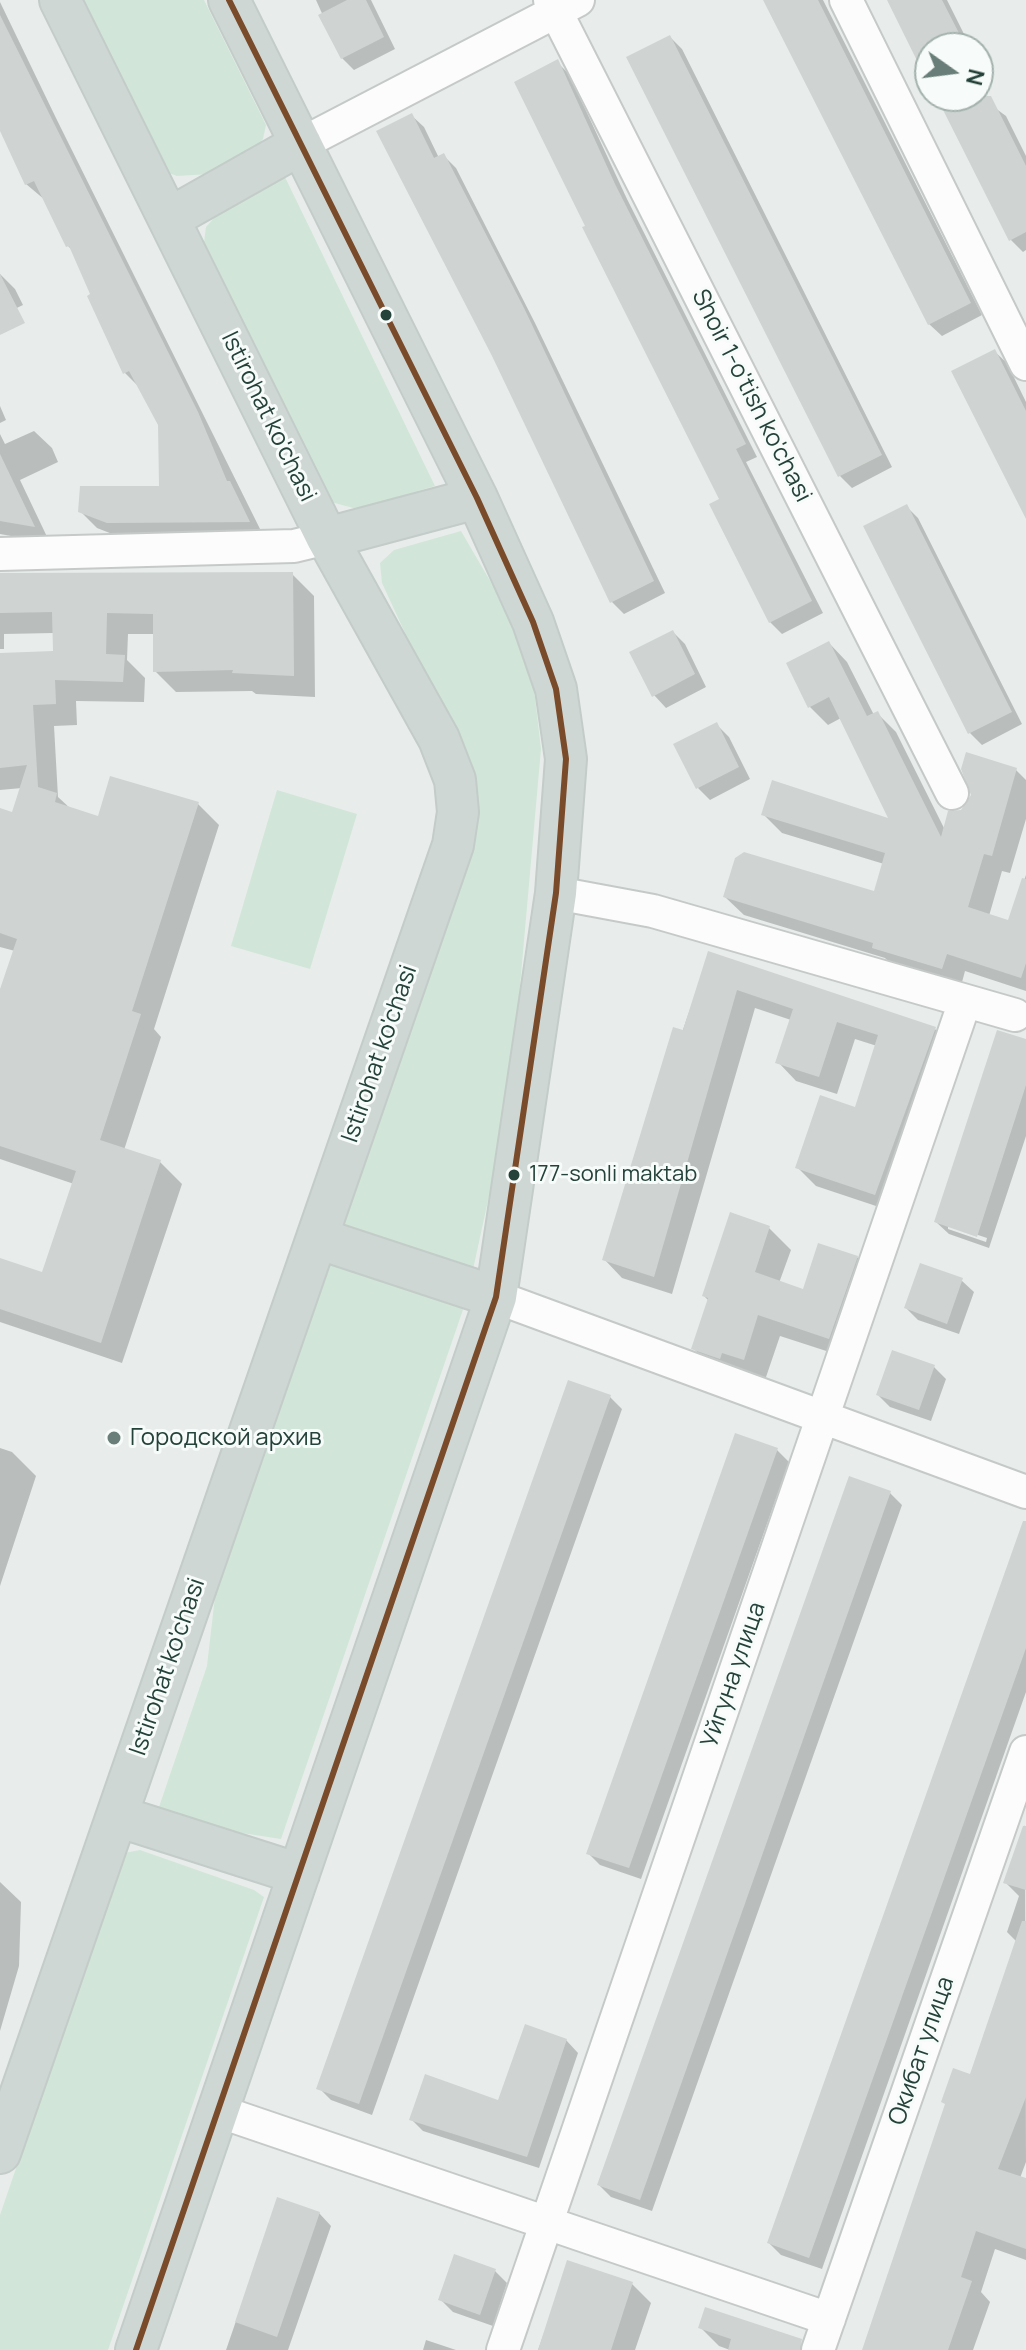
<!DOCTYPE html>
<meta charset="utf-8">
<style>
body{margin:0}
#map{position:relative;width:1026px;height:2350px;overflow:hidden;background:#e8edeb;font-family:Manrope,sans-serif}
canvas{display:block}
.north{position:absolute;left:914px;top:32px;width:80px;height:80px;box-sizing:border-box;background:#f7fbf9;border:2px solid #a3b1ad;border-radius:50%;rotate:104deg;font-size:22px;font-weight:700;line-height:32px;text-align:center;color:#24423a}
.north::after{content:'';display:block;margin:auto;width:28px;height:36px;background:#697e78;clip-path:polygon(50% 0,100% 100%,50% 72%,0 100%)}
</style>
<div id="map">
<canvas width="1026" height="2350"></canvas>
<div class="north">N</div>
</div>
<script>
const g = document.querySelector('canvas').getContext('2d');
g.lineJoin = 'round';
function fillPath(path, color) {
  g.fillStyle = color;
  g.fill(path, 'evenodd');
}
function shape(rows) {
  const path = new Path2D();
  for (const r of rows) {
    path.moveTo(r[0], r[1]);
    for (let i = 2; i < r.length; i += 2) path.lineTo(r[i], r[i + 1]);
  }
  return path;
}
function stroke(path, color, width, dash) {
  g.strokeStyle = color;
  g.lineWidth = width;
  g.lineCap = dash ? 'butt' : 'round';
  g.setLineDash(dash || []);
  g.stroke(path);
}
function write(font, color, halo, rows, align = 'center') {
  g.font = font + ' Manrope,sans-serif';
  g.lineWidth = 6;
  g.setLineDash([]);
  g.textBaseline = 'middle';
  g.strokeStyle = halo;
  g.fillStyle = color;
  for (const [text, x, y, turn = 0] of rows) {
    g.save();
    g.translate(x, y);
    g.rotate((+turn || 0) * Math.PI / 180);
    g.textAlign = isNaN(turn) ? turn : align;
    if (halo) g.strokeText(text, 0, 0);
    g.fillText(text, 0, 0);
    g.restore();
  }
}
const green = shape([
 [77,0,204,0,266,125,263,139,254,151,211,174,177,176,163,171],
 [283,173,435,486,357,509,331,502,203,250,206,227,221,210],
 [461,531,510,615,533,680,541,749,516,1031,498,1155,472,1274,341,1232,476,829,478,813,470,774,382,583,380,563,394,550],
 [277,790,357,814,310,969,231,946],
 [330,1258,466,1301,281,1839,209,1828,158,1810,207,1666,216,1588],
 [140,1850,254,1890,264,1897,108,2350,0,2350,0,2215,124,1853]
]);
const shadow = shape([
 [316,0,371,0,395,49,354,70,342,58],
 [766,0,823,0,982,315,942,336,929,324],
 [890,0,947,0,971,48,930,48,930,80],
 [0,2,56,118,264,537,125,539,97,528,80,511,161,488,160,424,141,389,125,373,93,295,92,270,68,246,45,200,26,184,0,123],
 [670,37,682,49,892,467,852,488,840,476],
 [557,62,569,74,627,199,757,457,746,462,823,613,782,634,770,622,722,500],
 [978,79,991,105,1006,116,1026,156,1026,250,1023,252,1011,240,938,96,978,96],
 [411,115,424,127,439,158,444,156,456,168,535,323,665,593,624,614,612,602],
 [0,274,15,289,23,305,0,316],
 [994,351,1007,363,1026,402,1026,515],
 [0,406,6,420,0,423],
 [34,431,52,448,58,462,20,480,50,543,0,534,0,434,5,444],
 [906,506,918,518,1022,724,982,745,970,733,866,527],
 [0,574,292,574,314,596,315,697,256,694,252,691,176,692,155,671,155,634,128,634,127,660,145,678,144,702,76,701,77,725,54,726,58,797,71,809,99,819,198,804,219,825,154,1029,161,1037,124,1150,160,1162,182,1184,122,1363,0,1322,0,1260,43,1275,74,1184,0,1159,0,996,15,951,0,947,0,810,13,815,22,788,0,790,0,717,55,653,54,633,4,634,4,649,0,649],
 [673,632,685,644,706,687,666,708,654,695],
 [829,643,847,662,874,715,877,713,896,732,945,830,962,811,1016,770,1026,780,1026,819,1010,873,1002,871,989,916,1009,923,1026,875,1026,991,965,971,961,986,893,966,885,958,744,915,725,897,875,893,884,864,782,833,764,815,892,822,841,718,828,725,809,706],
 [717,725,729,737,750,779,710,800,698,788],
 [709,954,935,1029,953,1048,894,1212,816,1186,798,1168,856,1110,877,1046,855,1039,837,1094,796,1081,778,1062,791,1020,755,1008,672,1294,622,1278,604,1259],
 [1026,1041,1026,1136,989,1248,949,1234,936,1222],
 [948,1225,987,1238,986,1242,948,1229],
 [769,1228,791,1250,779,1283,804,1291,857,1257,878,1279,851,1359,780,1336,765,1380,715,1370,693,1348,709,1301,704,1296],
 [961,1280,974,1292,959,1334,918,1320,906,1308],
 [934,1367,946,1379,931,1421,890,1407,878,1395],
 [610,1397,622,1409,372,2115,331,2100,319,2088],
 [0,1448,12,1452,36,1476,0,1586],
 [777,1450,789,1462,641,1879,600,1865,588,1853],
 [890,1493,902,1505,652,2211,611,2197,599,2185],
 [1026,1542,1026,1692,822,2269,781,2255,769,2243],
 [1025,1825,1026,2162,1020,2178,1026,2181,1026,2260,995,2249,981,2292,990,2302,973,2350,864,2350,971,2077,1017,1942,1007,1932,1019,1896,1005,1882],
 [0,1882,21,1902,19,1966,0,2031],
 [566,2040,578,2053,539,2168,423,2131,411,2119,499,2102],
 [278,2199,319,2213,331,2226,288,2350,226,2350],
 [569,2263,632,2284,651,2303,635,2350,538,2350],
 [495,2271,507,2283,493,2326,453,2312,440,2299],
 [701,2328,796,2339,807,2350,730,2350,719,2346],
 [426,2340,456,2350,423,2350]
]);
const building = shape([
 [347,0,366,0,384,37,341,59,318,15],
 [763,0,818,0,971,303,928,325],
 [887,0,942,0,963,41,950,48,930,48,930,87],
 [0,15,198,412,227,481,230,481,250,522,107,523,78,512,80,486,159,486,158,425,129,371,123,374,87,296,90,294,69,246,66,247,34,181,25,185,0,131],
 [670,35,882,455,838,477,626,57],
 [558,59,615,184,746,444,736,449,812,601,769,623,709,504,719,499,582,227,585,226,514,82],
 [936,96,991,96,1026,166,1026,232,1009,241],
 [412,113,434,158,444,153,524,308,654,581,610,603,492,356,376,131],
 [0,274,25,323,0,335],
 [995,349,1026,411,1026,519,951,371],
 [0,454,35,527,0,521],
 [907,504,1012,712,968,734,863,526],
 [293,572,294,676,232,673,233,670,153,672,153,614,107,613,106,654,125,655,123,682,55,680,56,704,33,705,38,787,57,793,55,802,98,816,110,776,199,802,132,1011,141,1014,100,1140,161,1160,101,1343,0,1309,0,1258,42,1272,76,1171,0,1146,0,989,17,939,0,933,0,808,12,812,27,765,0,768,0,653,53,651,52,612,0,613,0,573],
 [673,630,695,674,652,697,629,652],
 [829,641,867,716,878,711,941,837,948,811,961,810,971,795,961,769,966,752,1017,768,992,856,984,854,968,907,1008,920,1022,878,1026,879,1026,963,1021,978,947,954,942,969,872,948,873,943,723,897,735,858,744,852,874,891,885,853,761,815,772,780,888,818,829,697,808,708,786,663],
 [717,722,739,767,696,789,673,744],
 [708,951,936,1027,875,1195,795,1168,820,1095,855,1107,878,1035,837,1022,819,1077,775,1063,793,1009,737,990,654,1277,602,1260,673,1027,683,1030],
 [997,1030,1026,1039,1026,1085,977,1237,934,1222],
 [730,1212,770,1226,755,1272,803,1289,818,1243,858,1256,829,1339,758,1315,744,1360,722,1353,720,1359,691,1349,708,1298,702,1296],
 [920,1263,963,1278,947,1324,904,1308],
 [892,1350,935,1365,919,1410,876,1395],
 [568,1380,611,1395,359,2104,316,2089],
 [735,1433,778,1448,629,1868,586,1854],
 [849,1476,891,1491,640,2200,597,2185],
 [1023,1521,1026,1521,1026,1648,809,2258,767,2243],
 [1023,1826,1026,1826,1026,1890,1003,1883],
 [1022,1921,1026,1921,1026,2097,998,2169,1026,2178,1026,2249,976,2231,961,2277,972,2281,948,2350,862,2350,945,2104,941,2102,953,2068,970,2074],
 [525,2024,567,2039,527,2157,409,2120,425,2074,498,2100],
 [277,2197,320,2212,277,2337,235,2322],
 [454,2254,496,2269,480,2315,438,2300],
 [567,2260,633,2282,611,2350,538,2350],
 [705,2307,802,2339,800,2350,728,2350,731,2339,698,2328]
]);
const minor = shape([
 [550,0,952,793],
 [846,0,1026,364],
 [301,144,578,0],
 [0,554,294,546,327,538],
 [556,893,653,911,1015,1015],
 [496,1297,1026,1492],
 [218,2111,829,2319],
 [503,2350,965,1001],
 [818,2350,1026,1752]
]);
const major = shape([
 [170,218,301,144],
 [327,538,477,498],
 [317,1238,496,1297],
 [117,1816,299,1874],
 [0,2153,453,845,458,812,455,780,439,739,327,538,60,0],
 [136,2350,496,1297,556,893,566,759,556,689,533,622,477,498,229,0]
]);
const bus1 = shape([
 [136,2350,496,1297,556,893,566,759,556,689,533,622,477,498,229,0]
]);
const markers = [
 [386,315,7,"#24423a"],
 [514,1175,7,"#24423a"],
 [114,1438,8,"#697e78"]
];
const busNames = [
 ["177-sonli maktab",529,1175]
];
const streetNames = [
 ["Shoir 1-o'tish ko'chasi",751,396,63],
 ["Istirohat ko'chasi",268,417,64],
 ["Istirohat ko'chasi",380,1054,-71],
 ["Istirohat ko'chasi",168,1667,-71],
 ["Уйгуна улица",734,1675,-71],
 ["Окибат улица",922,2051,-71]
];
const poiNames = [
 ["Городской архив",130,1438]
];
fillPath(green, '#d1e6d8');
fillPath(shadow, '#0003');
fillPath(building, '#cfd4d2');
stroke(minor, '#c5cac8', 36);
stroke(major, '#c3ccc9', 44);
stroke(minor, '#fcfcfc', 32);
stroke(major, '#cfd7d5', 40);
stroke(bus1, '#7a4b2a', 6);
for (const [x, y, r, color] of markers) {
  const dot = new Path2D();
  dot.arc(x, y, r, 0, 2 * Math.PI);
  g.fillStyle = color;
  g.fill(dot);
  stroke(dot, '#f7fbf9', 3);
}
write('22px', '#24423a', '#f7fbf9', busNames, 'left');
write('24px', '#24423a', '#f7fbf9', streetNames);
write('24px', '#24423a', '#f7fbf9', poiNames, 'left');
</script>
